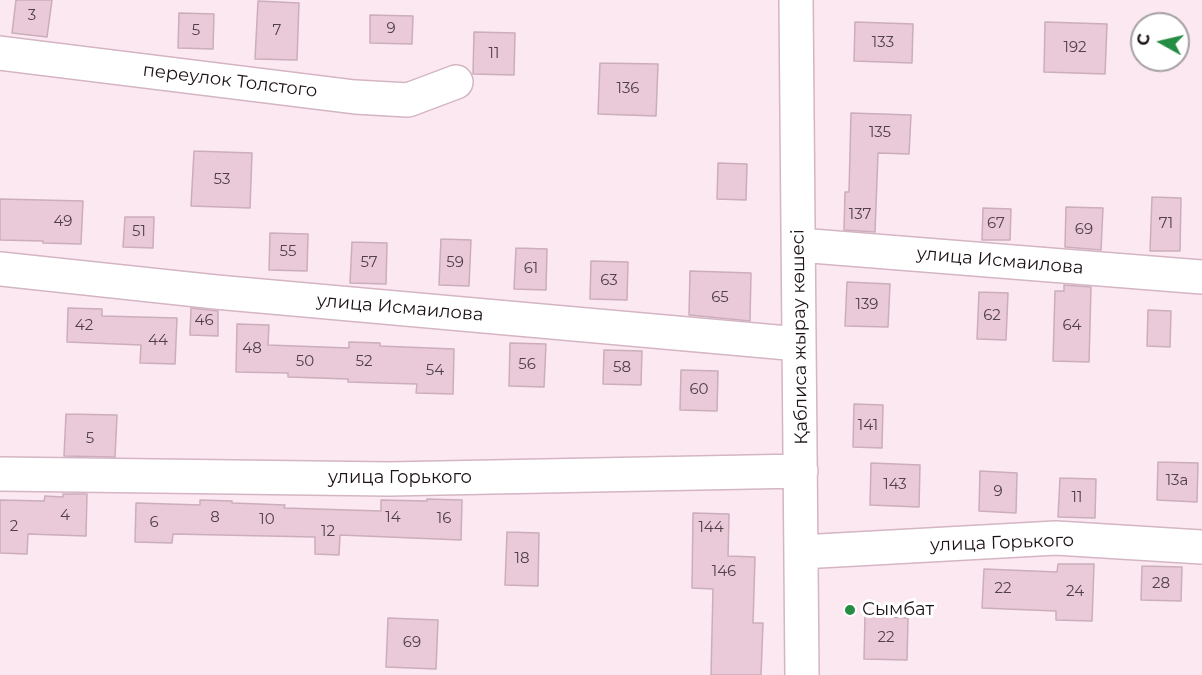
<!DOCTYPE html>
<meta charset="utf-8">
<style>
body{margin:0}
#map{position:relative;width:1202px;height:675px;overflow:hidden;background:#fce8f1;font-family:Montserrat,sans-serif}
canvas{display:block}
.north{position:absolute;left:1130px;top:12px;width:60px;height:60px;box-sizing:border-box;background:#fff;border:2px solid #a5a0a3;border-radius:50%;rotate:278deg;font-size:16px;font-weight:700;line-height:24px;text-align:center;color:#1d1218}
.north::after{content:'';display:block;margin:auto;width:21px;height:27px;background:#258d43;clip-path:polygon(50% 0,100% 100%,50% 72%,0 100%)}
</style>
<div id="map">
<canvas width="1202" height="675"></canvas>
<div class="north">С</div>
</div>
<script>
const g = document.querySelector('canvas').getContext('2d');
g.lineJoin = 'round';
function fillPath(path, color) {
  g.fillStyle = color;
  g.fill(path, 'evenodd');
}
function shape(rows) {
  const path = new Path2D();
  for (const r of rows) {
    path.moveTo(r[0], r[1]);
    for (let i = 2; i < r.length; i += 2) path.lineTo(r[i], r[i + 1]);
  }
  return path;
}
function stroke(path, color, width, dash) {
  g.strokeStyle = color;
  g.lineWidth = width;
  g.lineCap = dash ? 'butt' : 'round';
  g.setLineDash(dash || []);
  g.stroke(path);
}
function write(font, color, halo, rows, align = 'center') {
  g.font = font + ' Montserrat,sans-serif';
  g.lineWidth = 6;
  g.setLineDash([]);
  g.textBaseline = 'middle';
  g.strokeStyle = halo;
  g.fillStyle = color;
  for (const [text, x, y, turn = 0] of rows) {
    g.save();
    g.translate(x, y);
    g.rotate((+turn || 0) * Math.PI / 180);
    g.textAlign = isNaN(turn) ? turn : align;
    if (halo) g.strokeText(text, 0, 0);
    g.fillText(text, 0, 0);
    g.restore();
  }
}
const building = shape([
 [16,0,52,0,47,37,12,33,16,0],
 [258,1,299,3,297,60,255,59,258,1],
 [179,13,214,14,213,49,178,48,179,13],
 [370,15,413,16,412,44,370,43,370,15],
 [855,22,913,24,912,63,854,61,855,22],
 [1045,22,1107,24,1105,74,1044,72,1045,22],
 [474,32,515,33,514,75,473,74,474,32],
 [600,63,658,64,656,116,598,114,600,63],
 [851,113,911,115,909,154,878,153,875,232,844,230,845,192,849,192,851,113],
 [194,151,252,153,250,208,191,206,194,151],
 [718,163,747,164,746,200,717,199,718,163],
 [1152,197,1181,198,1180,251,1150,251,1152,197],
 [0,199,83,201,81,244,43,243,43,241,0,240,0,199],
 [1066,207,1103,208,1101,250,1065,247,1066,207],
 [983,208,1011,209,1010,240,982,240,983,208],
 [125,217,154,217,153,248,123,247,125,217],
 [270,233,308,234,307,271,269,270,270,233],
 [441,239,471,240,469,286,439,285,441,239],
 [352,242,387,243,386,284,350,283,352,242],
 [516,248,547,249,546,290,514,289,516,248],
 [591,261,628,262,627,300,590,299,591,261],
 [690,271,751,273,750,321,689,315,690,271],
 [847,282,890,284,888,327,845,326,847,282],
 [1064,285,1091,287,1089,362,1053,361,1055,291,1064,291,1064,285],
 [979,292,1008,293,1006,340,977,339,979,292],
 [68,308,102,309,102,316,177,318,175,364,140,363,141,345,67,342,68,308],
 [191,308,218,311,218,336,190,335,191,308],
 [1148,310,1171,311,1170,347,1147,346,1148,310],
 [237,324,269,325,268,345,349,348,349,342,380,343,380,346,454,349,453,394,416,393,417,384,348,382,348,379,288,377,288,373,236,372,237,324],
 [510,343,546,344,544,387,509,386,510,343],
 [604,350,642,351,641,385,603,384,604,350],
 [681,370,718,371,717,411,680,410,681,370],
 [854,404,883,405,882,448,853,447,854,404],
 [66,414,117,415,115,457,64,456,66,414],
 [1158,462,1198,463,1197,502,1157,500,1158,462],
 [871,463,920,465,919,507,870,505,871,463],
 [980,471,1017,473,1016,513,979,511,980,471],
 [1060,478,1096,479,1095,518,1058,517,1060,478],
 [63,494,87,494,86,536,28,534,27,554,0,553,0,500,44,501,45,496,63,497,63,494],
 [427,499,462,500,461,540,340,535,339,555,315,554,315,537,173,534,172,543,135,542,136,503,200,505,200,500,232,501,232,503,285,505,284,508,381,511,381,500,427,501,427,499],
 [693,513,729,514,728,556,755,557,753,623,763,623,761,675,711,675,713,589,692,588,693,513],
 [507,532,539,533,538,586,505,585,507,532],
 [1058,564,1094,564,1092,621,1056,620,1056,611,982,608,984,569,1057,572,1058,564],
 [1142,566,1182,567,1181,601,1141,600,1142,566],
 [865,616,908,618,907,660,864,659,865,616],
 [388,618,438,620,436,669,386,667,388,618]
]);
const minor = shape([
 [796,0,802,675],
 [0,53,355,97,408,100,456,82],
 [799,245,1202,277],
 [0,269,216,292,799,344],
 [0,474,389,479,801,471],
 [801,552,1056,538,1202,547]
]);
const markers = [
 [850,610,6,"#258d43"]
];
const numberNames = [
 ["3",32,16],
 ["9",391,29],
 ["5",196,31],
 ["7",277,31],
 ["133",883,43],
 ["192",1075,48],
 ["11",494,54],
 ["136",628,89],
 ["135",880,133],
 ["53",222,180],
 ["137",860,215],
 ["49",63,222],
 ["67",996,224],
 ["71",1166,224],
 ["69",1084,230],
 ["51",139,232],
 ["55",288,252],
 ["57",369,263],
 ["59",455,263],
 ["61",531,269],
 ["63",609,281],
 ["65",720,298],
 ["139",867,305],
 ["62",992,316],
 ["46",204,321],
 ["42",84,326],
 ["64",1072,326],
 ["44",158,341],
 ["48",252,349],
 ["50",305,362],
 ["52",364,362],
 ["56",527,365],
 ["58",622,368],
 ["54",435,371],
 ["60",699,390],
 ["141",868,426],
 ["5",90,439],
 ["13а",1177,481],
 ["143",895,485],
 ["9",998,492],
 ["11",1077,498],
 ["4",65,516],
 ["8",215,518],
 ["14",393,518],
 ["16",444,519],
 ["10",267,520],
 ["6",154,523],
 ["2",14,527],
 ["144",711,528],
 ["12",328,532],
 ["18",522,559],
 ["146",724,572],
 ["28",1161,584],
 ["22",1003,589],
 ["24",1075,592],
 ["22",886,638],
 ["69",412,643]
];
const streetNames = [
 ["переулок Толстого",230,81,7],
 ["улица Исмаилова",1000,261,5],
 ["улица Исмаилова",400,308,5],
 ["Қаблиса жырау көшесі",800,337,-91],
 ["улица Горького",400,478],
 ["улица Горького",1002,543,-2]
];
const poiNames = [
 ["Сымбат",862,610]
];
fillPath(building, '#eacad8');
stroke(building, '#cbadbb', 1.5);
stroke(minor, '#d4b5c3', 36);
stroke(minor, '#fff', 33);
for (const [x, y, r, color] of markers) {
  const dot = new Path2D();
  dot.arc(x, y, r, 0, 2 * Math.PI);
  g.fillStyle = color;
  g.fill(dot);
  stroke(dot, '#fff', 2);
}
write('15px', '#504048', null, numberNames);
write('18px', '#1d1218', '#fff', streetNames);
write('18px', '#1d1218', '#fff', poiNames, 'left');
</script>
